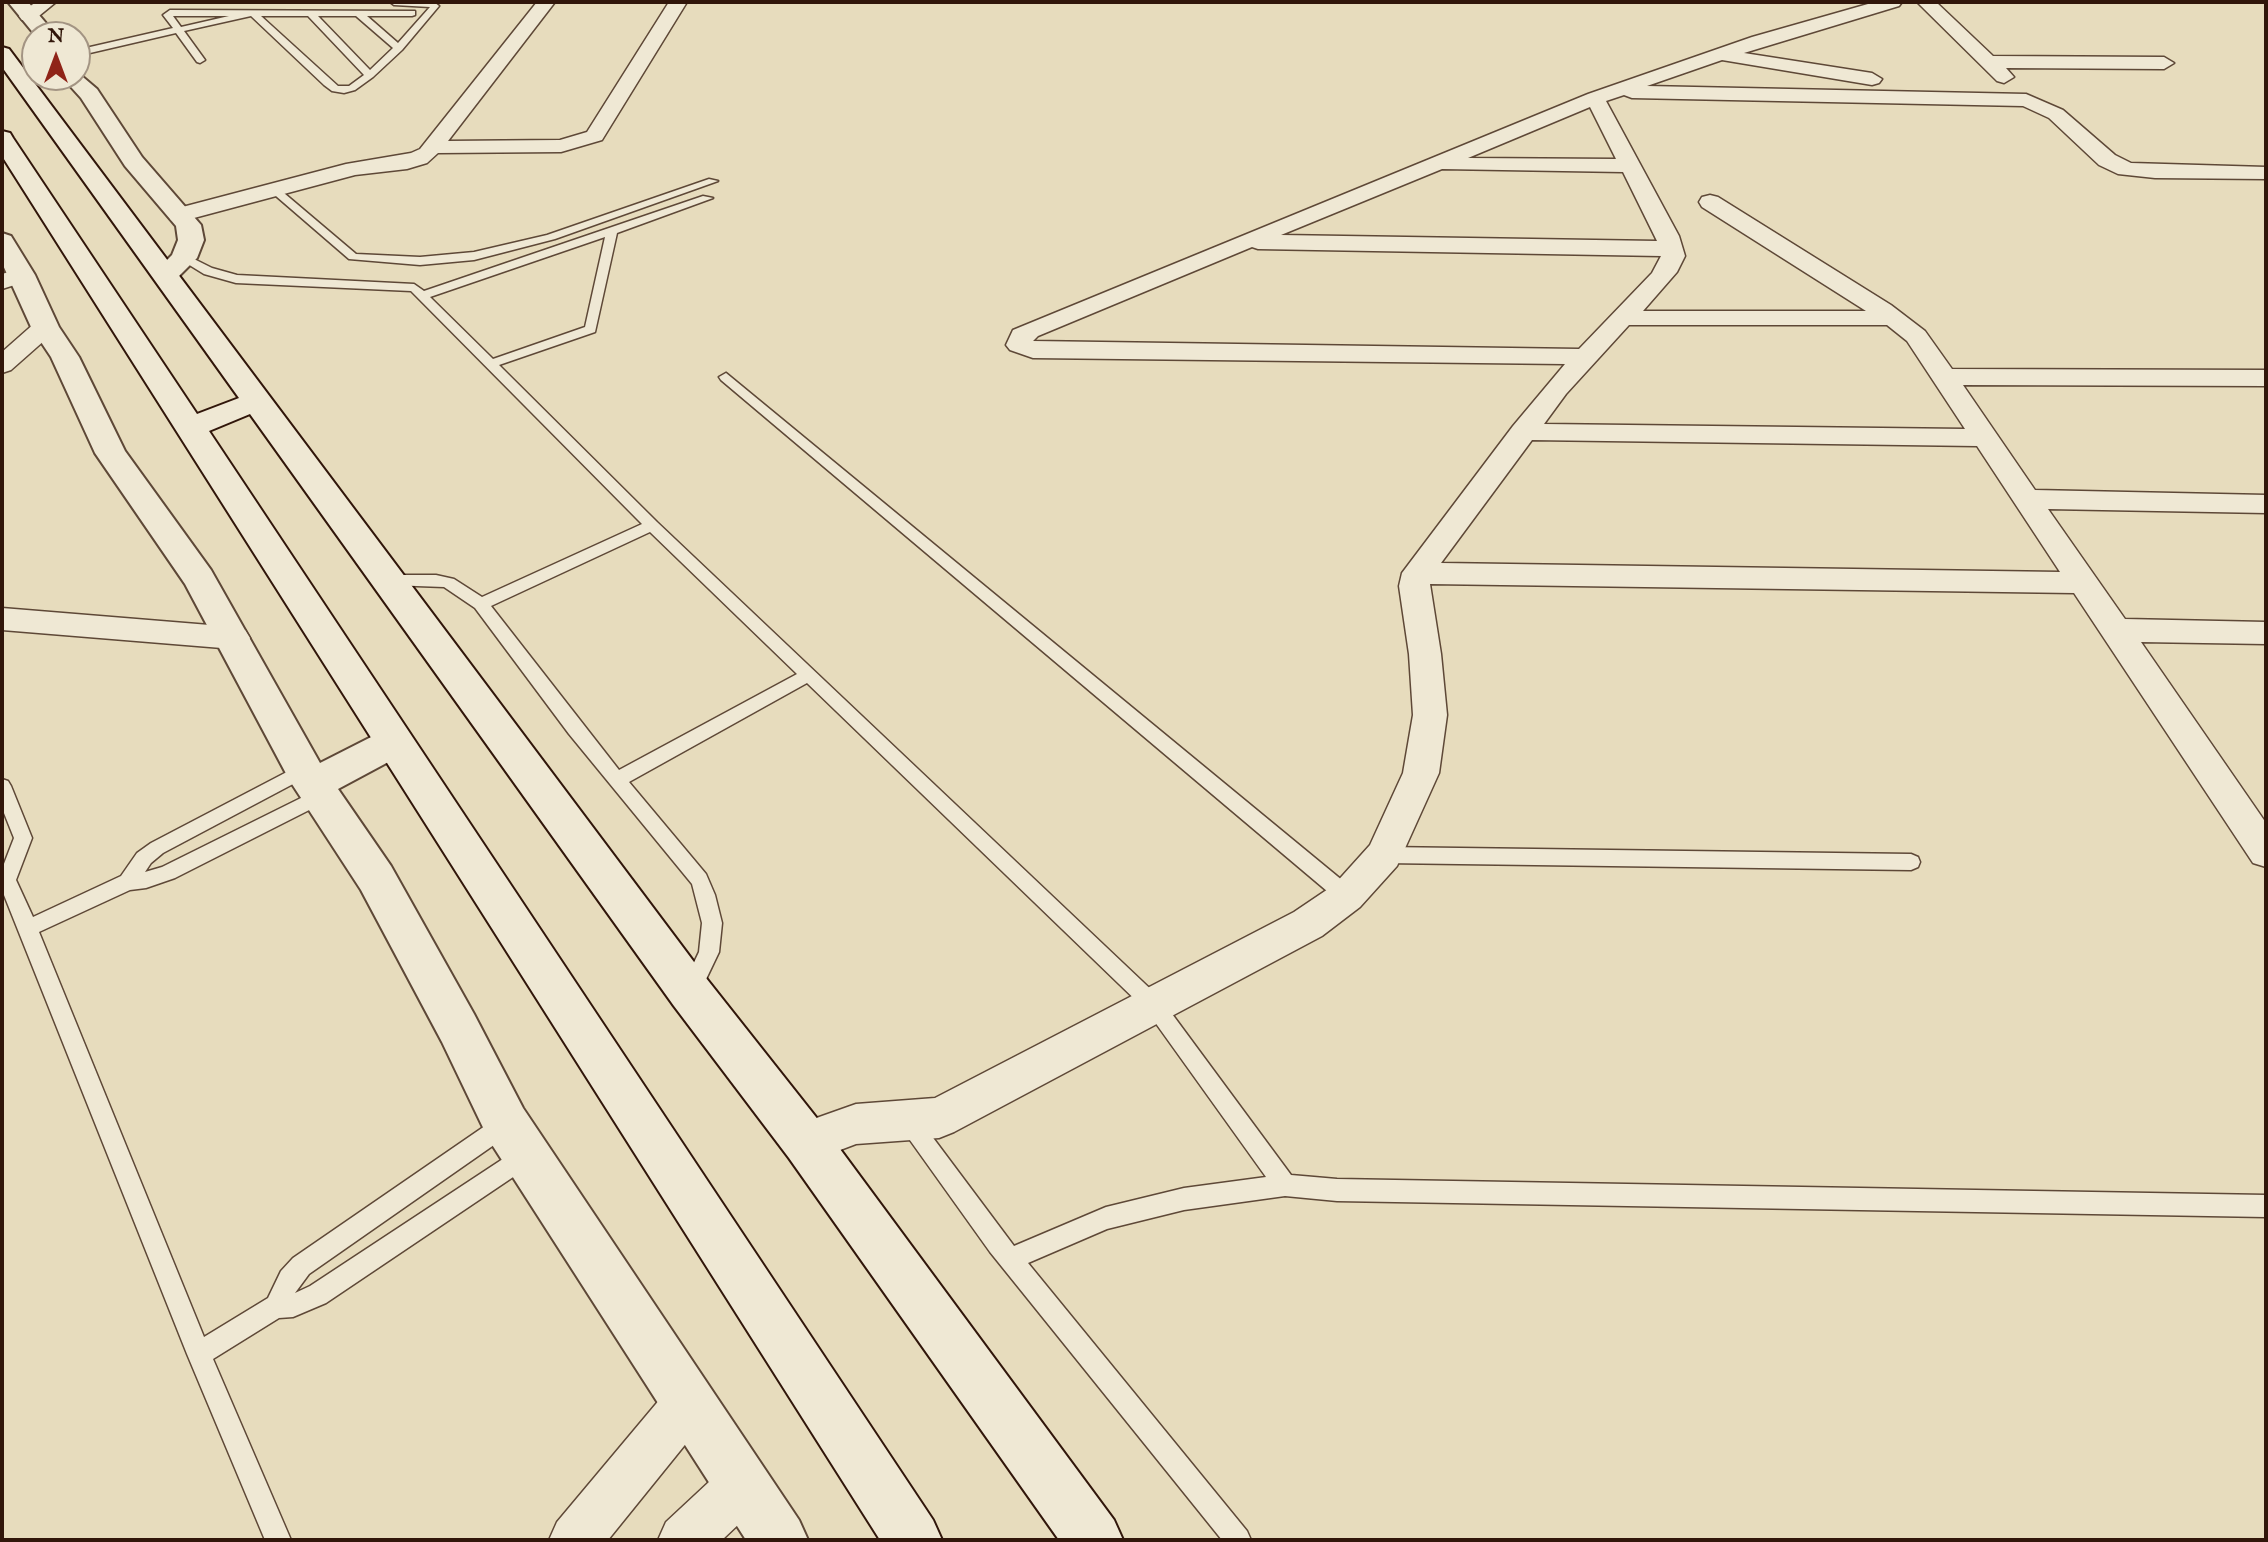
<!DOCTYPE html>
<style>
body{margin:0}
#map{position:relative;width:2268px;height:1542px;overflow:hidden;background:#e7dcbd;font-family:"IM FELL English",serif}
canvas{display:block}
.frame{position:absolute;inset:0;border:4px solid #31160a;pointer-events:none}
.north{position:absolute;left:21px;top:21px;width:70px;height:70px;box-sizing:border-box;background:#efe8d4;border:2px solid #a39483;border-radius:50%;rotate:0deg;font-size:19px;font-weight:700;line-height:28px;text-align:center;color:#31160a}
.north::after{content:'';display:block;margin:auto;width:24px;height:32px;background:#8f2418;clip-path:polygon(50% 0,100% 100%,50% 72%,0 100%)}
</style>
<div id="map">
<canvas width="2268" height="1542"></canvas>
<div class="frame"></div>
<div class="north">N</div>
</div>
<script>
const g = document.querySelector('canvas').getContext('2d');
g.lineJoin = 'round';
function shape(rows) {
  const path = new Path2D();
  for (const r of rows) {
    path.moveTo(r[0], r[1]);
    for (let i = 2; i < r.length; i += 2) path.lineTo(r[i], r[i + 1]);
  }
  return path;
}
function stroke(path, color, width, dash) {
  g.strokeStyle = color;
  g.lineWidth = width;
  g.lineCap = dash ? 'butt' : 'round';
  g.setLineDash(dash || []);
  g.stroke(path);
}
function fillPath(path, color) {
  g.fillStyle = color;
  g.fill(path, 'evenodd');
}
const service = shape([
 [390,2,434,2,439,6,402,50,373,77,355,90,344,93,332,91,324,85,251,16,184,31,205,60,200,63,197,62,176,33,77,56,77,50,173,28,163,15,170,10,415,11,415,15,412,16,367,16,398,43,430,7,394,5,390,2],
 [173,16,229,16,181,27,173,16],
 [261,16,308,16,364,75,349,86,338,86,261,16],
 [318,16,356,16,393,48,370,70,318,16],
 [709,179,718,181,555,239,474,260,420,265,349,259,269,190,278,188,356,254,420,257,474,252,547,235,709,179],
 [703,196,713,198,617,233,595,332,499,365,657,522,1161,999,1291,1175,1337,1179,2266,1195,2266,1217,1337,1201,1285,1196,1184,1210,1107,1229,1028,1263,1247,1531,1251,1540,1222,1540,990,1252,897,1122,900,1115,908,1112,916,1115,1014,1246,1106,1207,1184,1188,1266,1177,1147,1011,807,683,629,782,706,874,715,895,722,923,719,952,698,996,691,999,684,996,681,990,699,952,702,923,692,884,569,734,475,608,444,587,389,585,381,580,389,575,436,575,454,579,482,597,642,524,411,291,236,283,204,274,178,258,188,256,212,268,237,275,414,284,424,291,703,196],
 [605,237,585,327,493,359,430,297,605,237],
 [650,532,797,674,619,770,491,606,650,532],
 [726,373,1354,890,1356,896,1354,902,1347,904,1340,902,721,380,719,377,726,373],
 [304,763,310,765,313,770,310,775,163,853,151,863,145,872,162,867,315,791,327,791,330,796,327,801,175,878,146,888,130,890,39,932,204,1337,268,1298,281,1271,293,1258,498,1117,506,1114,514,1117,517,1124,514,1131,309,1274,295,1293,310,1286,518,1149,526,1145,534,1149,537,1156,534,1163,326,1303,293,1317,279,1318,213,1359,291,1540,265,1540,187,1354,2,890,2,869,14,838,2,808,2,779,8,781,11,786,32,838,16,880,33,917,121,876,137,853,151,843,304,763],
 [1384,847,1911,854,1918,857,1920,862,1918,867,1911,870,1384,863,1377,860,1375,855,1377,850,1384,847]
]);
const minor = shape([
 [36,2,56,2,34,20,22,20,19,16,22,12,36,2],
 [537,2,555,2,448,141,560,140,587,132,669,2,687,2,602,140,561,152,438,153,427,163,407,169,355,175,179,222,171,220,168,215,171,210,346,164,411,153,420,149,537,2],
 [1875,2,1902,2,1899,6,1744,53,1872,73,1882,79,1879,83,1872,85,1722,60,1647,86,2026,94,2063,110,2115,155,2131,163,2266,167,2266,179,2155,178,2118,174,2099,165,2049,118,2023,106,1632,98,1624,95,1606,101,1679,236,1685,256,1677,272,1643,311,1866,311,1702,207,1699,202,1702,197,1710,195,1718,197,1891,305,1925,331,1952,369,2266,370,2266,386,1963,385,2035,490,2266,495,2266,513,2048,509,2125,619,2266,622,2266,644,2141,642,2266,823,2266,867,2253,863,2074,593,1430,584,1441,654,1447,715,1439,773,1397,866,1360,907,1322,936,954,1132,939,1138,856,1144,806,1163,791,1157,784,1142,791,1127,856,1104,935,1098,1294,912,1334,885,1370,845,1403,773,1413,715,1409,654,1399,586,1402,573,1513,426,1565,364,1033,358,1010,350,1006,345,1013,330,1588,94,1752,37,1875,2],
 [1590,107,1616,159,1468,158,1590,107],
 [1442,169,1623,172,1657,241,1281,235,1442,169],
 [1252,247,1258,249,1661,256,1652,273,1579,349,1033,341,1038,336,1252,247],
 [1629,325,1887,325,1907,341,1965,429,1544,424,1566,394,1629,325],
 [1532,440,1977,446,2060,572,1441,563,1532,440],
 [1917,2,1936,2,1993,56,2164,57,2174,63,2164,69,2006,68,2014,77,2004,83,1997,81,1917,2],
 [22,268,30,270,34,275,30,280,2,289,2,274,22,268],
 [45,319,54,322,58,327,54,332,11,370,2,373,2,352,36,322,45,319],
 [2,608,234,627,245,630,250,638,245,646,234,649,2,630,2,608],
 [688,1378,705,1386,713,1403,705,1420,608,1540,549,1540,557,1522,671,1386,688,1378],
 [742,1460,760,1468,768,1486,760,1504,722,1540,658,1540,666,1522,724,1468,742,1460]
]);
const tertiary = shape([
 [8,2,28,2,56,35,35,35,8,2],
 [77,72,97,89,142,157,201,225,204,240,197,258,174,281,165,283,156,281,152,275,172,255,178,240,176,226,125,166,81,98,62,77,77,77,77,72],
 [2,233,11,236,35,275,59,327,79,357,125,451,211,570,320,763,381,732,394,728,407,732,413,742,407,752,338,789,391,866,474,1014,523,1108,799,1520,808,1540,746,1540,489,1140,442,1042,361,890,290,781,185,584,95,453,51,357,31,327,2,263,2,233]
]);
const secondary = shape([
 [2,47,9,49,706,978,823,1126,1114,1520,1123,1540,1059,1540,789,1158,674,1006,250,414,209,431,933,1520,942,1540,880,1540,2,156,2,131,10,133,13,138,197,414,239,398,2,67,2,47]
]);
stroke(service, '#5e4837', 3);
stroke(minor, '#5e4837', 3);
stroke(tertiary, '#5e4837', 4);
stroke(secondary, '#31160a', 4);
fillPath(service, '#efe8d4');
fillPath(minor, '#efe8d4');
fillPath(tertiary, '#efe8d4');
fillPath(secondary, '#efe8d4');
</script>
